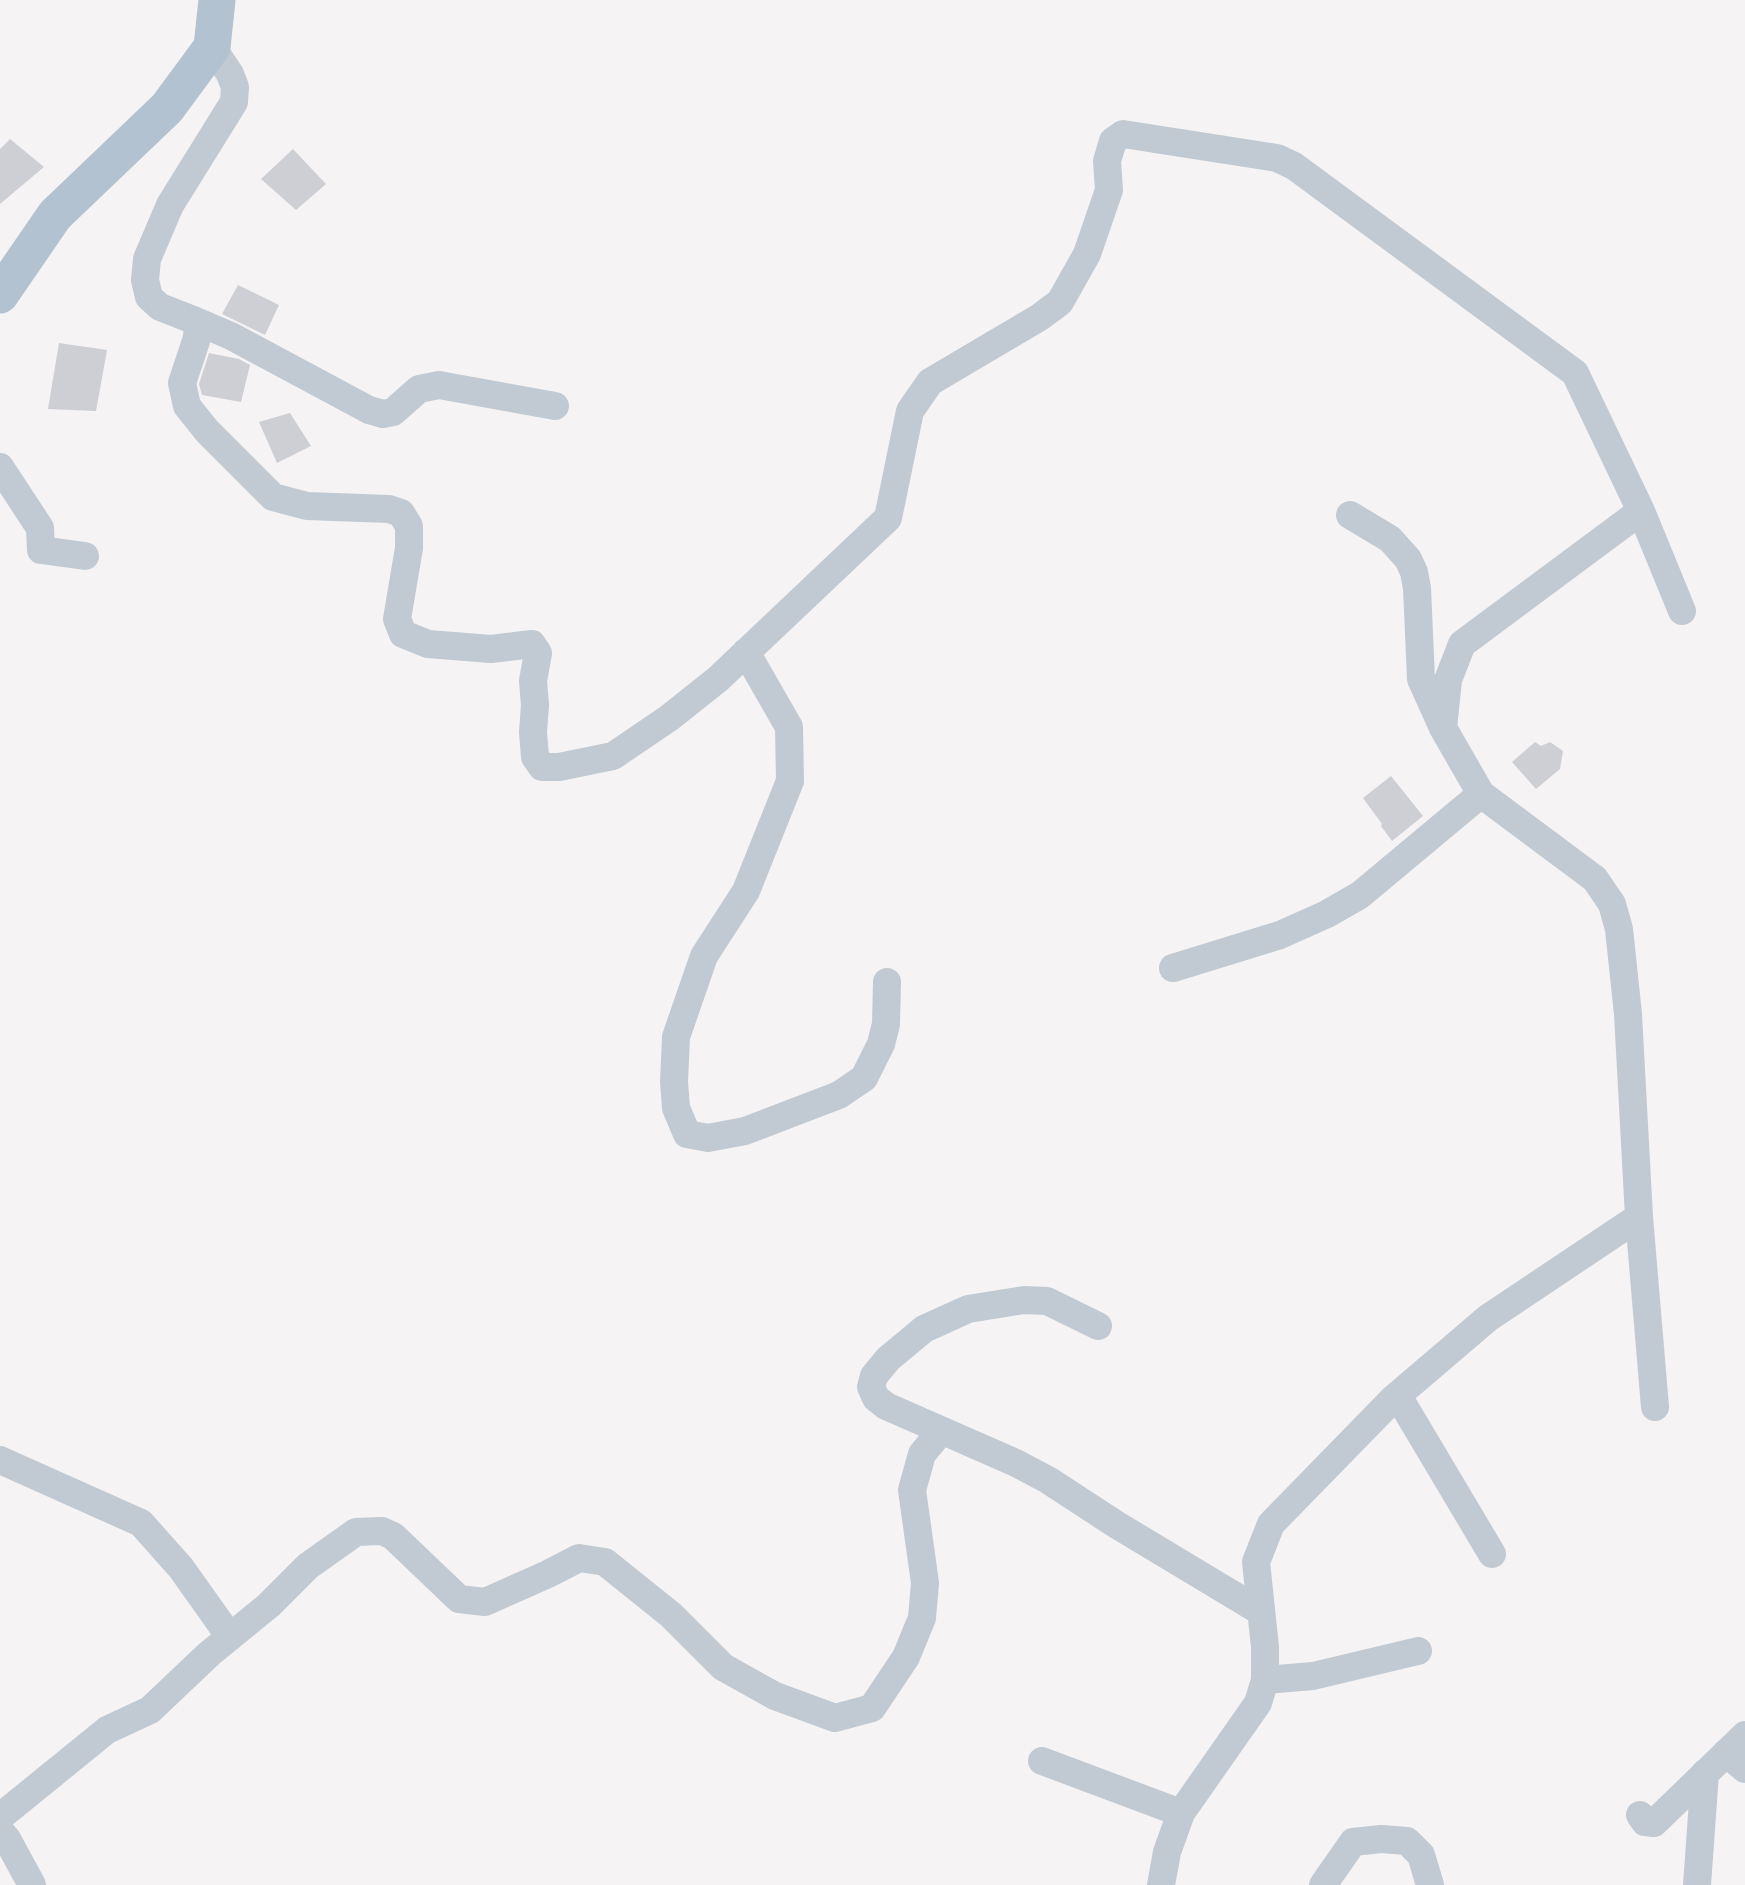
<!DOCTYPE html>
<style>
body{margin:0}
canvas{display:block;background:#f5f3f3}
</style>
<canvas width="1745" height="1885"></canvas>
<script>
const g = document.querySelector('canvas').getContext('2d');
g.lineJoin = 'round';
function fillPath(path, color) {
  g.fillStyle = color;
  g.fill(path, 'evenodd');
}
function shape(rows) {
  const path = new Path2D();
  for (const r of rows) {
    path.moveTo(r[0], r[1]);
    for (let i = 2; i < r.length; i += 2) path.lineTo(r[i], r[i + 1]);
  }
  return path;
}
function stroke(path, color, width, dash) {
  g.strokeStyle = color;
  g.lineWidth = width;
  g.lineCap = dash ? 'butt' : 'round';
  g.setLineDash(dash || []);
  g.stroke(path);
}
const building = shape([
 [10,139,44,167,0,204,0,149],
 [293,149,326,184,296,210,261,179],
 [238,285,279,305,265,335,222,314],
 [59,343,107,350,96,411,48,409],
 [209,353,239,359,250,365,241,402,202,395,199,384],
 [290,413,311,446,277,463,259,422],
 [1535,742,1541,746,1550,742,1563,751,1560,769,1536,789,1512,762],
 [1391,776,1423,816,1392,841,1381,826,1382,824,1363,798]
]);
const minor = shape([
 [212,47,230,74,235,87,234,102,170,205,147,259,145,280,149,297,160,307,196,321,198,330,196,341,182,383,187,406,207,431,273,497,307,506,389,509,401,513,409,526,409,548,397,619,403,634,428,644,491,649,532,644,538,653,533,681,535,705,533,732,535,757,542,767,559,767,613,756,669,718,718,679,888,518,910,411,930,382,1040,317,1060,302,1087,254,1109,190,1107,161,1113,141,1123,134,1277,158,1294,166,1575,373,1641,511,1682,611],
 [196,321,231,336,369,410,383,414,393,412,419,389,439,385,555,406],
 [0,467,40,528,41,550,85,556],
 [1641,511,1462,644,1448,680,1443,728,1481,794,1595,879,1612,904,1619,929,1628,1014,1639,1217,1655,1407],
 [1350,515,1390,539,1408,559,1414,572,1417,588,1421,679,1443,728],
 [746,652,789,727,790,781,746,891,704,956,676,1037,674,1082,676,1108,687,1134,708,1138,745,1131,839,1095,864,1078,881,1044,886,1024,887,982],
 [1173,968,1280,935,1327,914,1360,895,1481,794],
 [1098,1326,1047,1301,1024,1300,968,1309,924,1329,888,1359,874,1376,871,1387,876,1398,886,1406,1016,1463,1048,1480,1117,1525,1260,1611],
 [1398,1396,1492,1554],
 [0,1460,141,1523,181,1568,230,1637],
 [1265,1680,1313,1676,1418,1651],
 [1726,1753,1745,1769],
 [1042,1761,1181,1813],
 [1640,1815,1645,1822,1654,1823,1745,1735],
 [0,1817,107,1730,150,1710,209,1654,269,1605,308,1566,356,1532,382,1531,393,1536,459,1599,485,1602,548,1574,579,1558,605,1562,671,1615,723,1667,775,1696,835,1718,872,1708,906,1657,922,1618,925,1583,912,1490,922,1454,941,1431],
 [0,1831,7,1839,32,1885],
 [1161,1885,1167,1852,1181,1813,1258,1703,1265,1680,1265,1647,1256,1562,1271,1524,1392,1400,1488,1318,1639,1217],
 [1323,1885,1353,1842,1381,1839,1407,1841,1421,1855,1430,1885],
 [1697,1885,1705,1773]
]);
const major = shape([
 [0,295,55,215,167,108,212,47,217,0]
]);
fillPath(building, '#cdcfd5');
stroke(minor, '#c1cad2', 28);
stroke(major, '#b3c2d1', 37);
</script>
